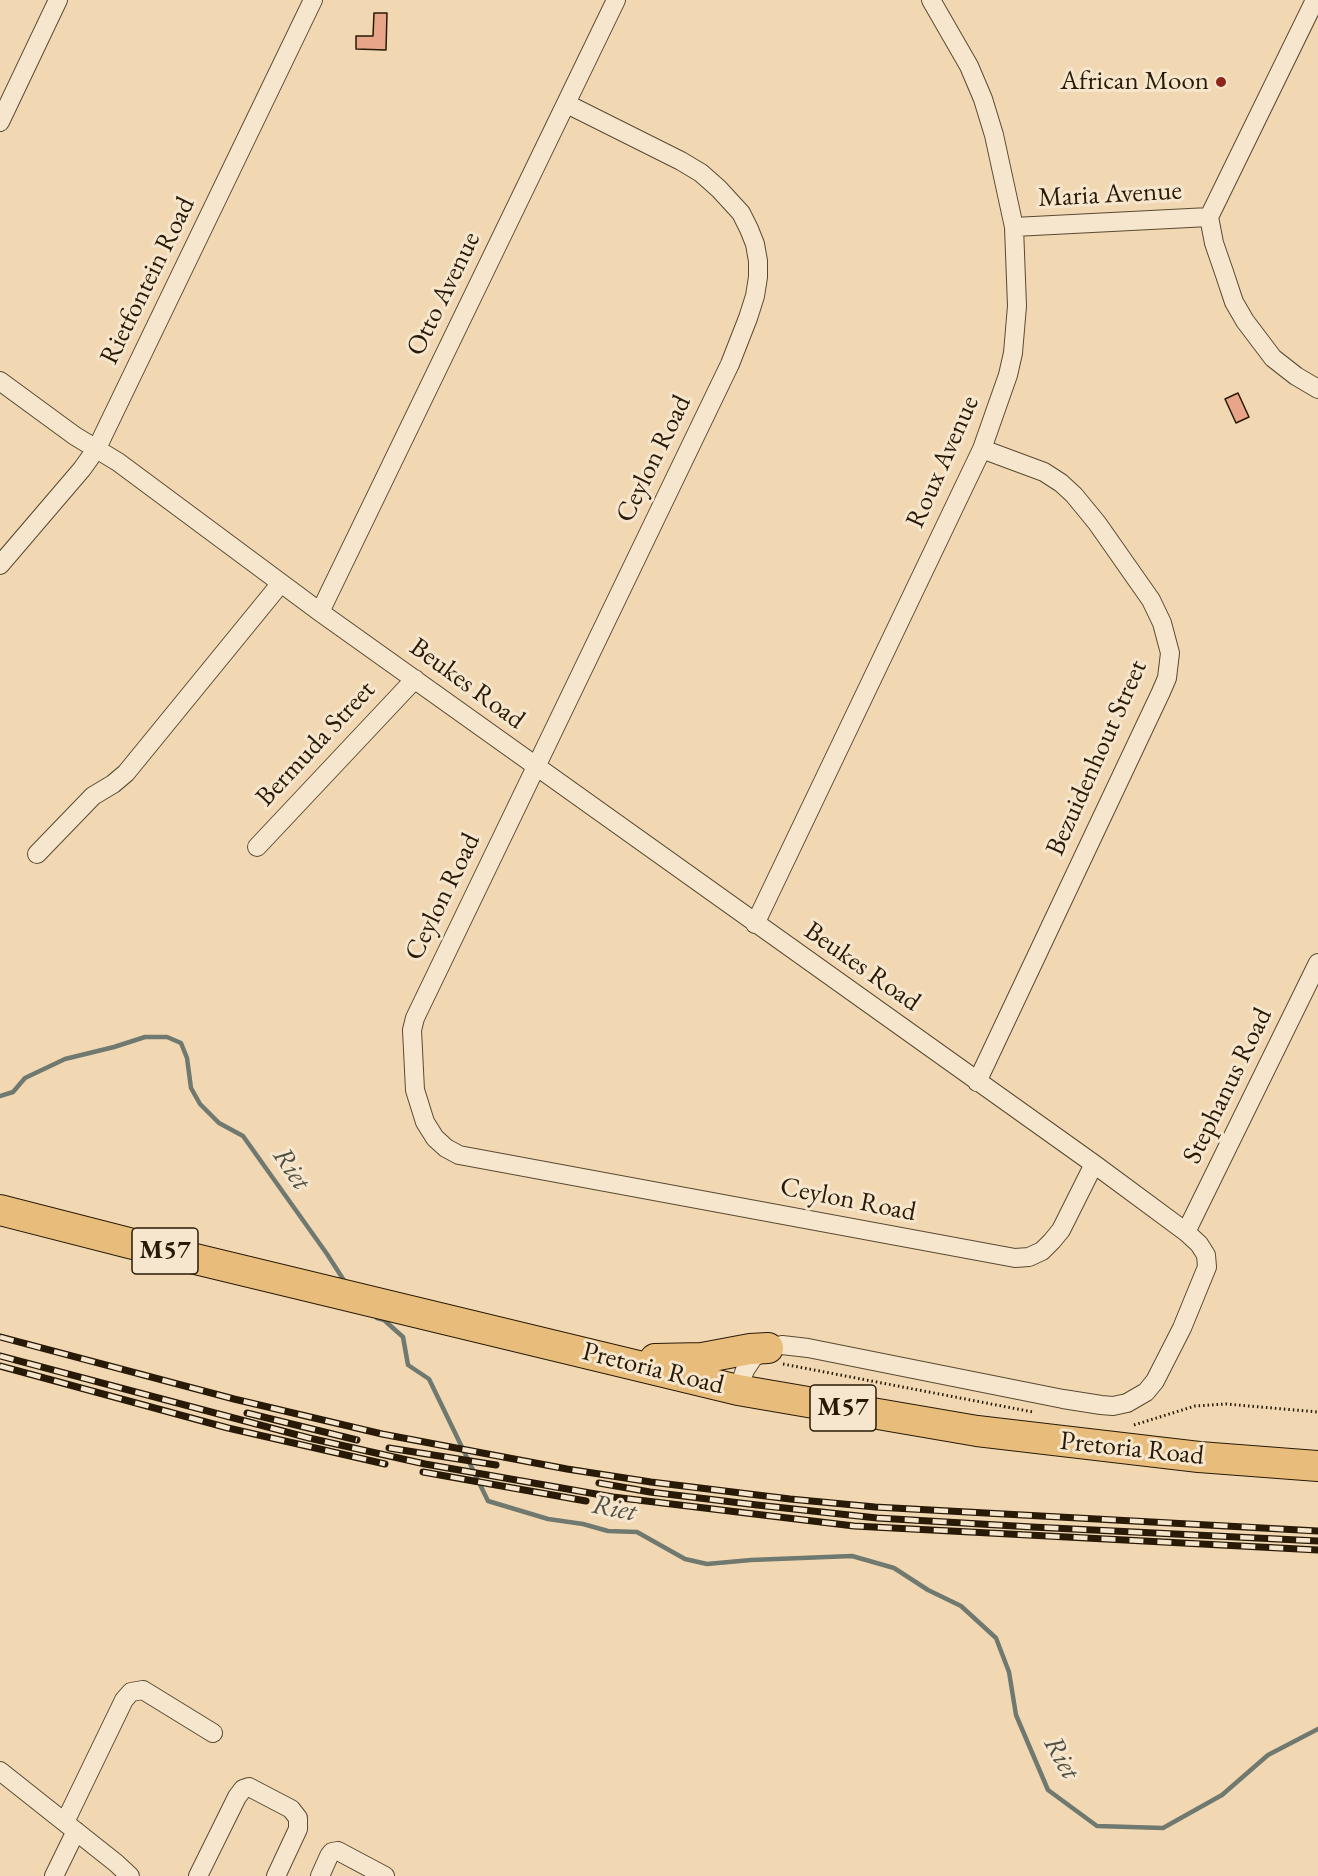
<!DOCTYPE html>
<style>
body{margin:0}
canvas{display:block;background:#f1d8b3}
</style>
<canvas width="1318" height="1876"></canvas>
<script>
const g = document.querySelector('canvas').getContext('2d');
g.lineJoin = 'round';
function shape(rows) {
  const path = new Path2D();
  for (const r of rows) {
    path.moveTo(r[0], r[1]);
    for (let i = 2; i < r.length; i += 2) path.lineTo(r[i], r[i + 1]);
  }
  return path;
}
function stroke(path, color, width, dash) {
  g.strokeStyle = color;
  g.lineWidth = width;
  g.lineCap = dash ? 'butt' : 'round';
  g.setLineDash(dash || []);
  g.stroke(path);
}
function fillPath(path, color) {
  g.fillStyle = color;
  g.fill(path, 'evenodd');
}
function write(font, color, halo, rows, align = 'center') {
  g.font = font + ' "EB Garamond",serif';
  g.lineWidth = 6;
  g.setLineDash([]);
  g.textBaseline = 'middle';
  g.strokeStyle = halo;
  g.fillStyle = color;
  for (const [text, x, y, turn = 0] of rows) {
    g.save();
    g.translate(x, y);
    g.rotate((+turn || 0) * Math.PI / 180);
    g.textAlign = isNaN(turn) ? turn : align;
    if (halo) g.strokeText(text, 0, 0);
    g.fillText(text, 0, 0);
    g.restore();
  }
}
const stream = shape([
 [0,1096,13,1092,25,1078,65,1059,114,1047,145,1037,167,1037,181,1043,187,1058,191,1088,200,1104,219,1123,243,1136,327,1254,345,1282],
 [377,1318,384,1320,403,1337,408,1365,429,1379,488,1501,548,1519,583,1524,608,1531,637,1532,685,1559,707,1564,751,1560,852,1556,894,1568,928,1590,961,1606,996,1638,1009,1672,1016,1715,1048,1790,1097,1826,1163,1828,1222,1795,1268,1755,1318,1729]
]);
const building = shape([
 [374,13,387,13,386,50,356,49,356,36,373,36,374,13],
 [1238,393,1249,417,1236,423,1225,399,1238,393]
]);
const path = shape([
 [783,1364,1033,1412],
 [1134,1425,1195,1406,1226,1404,1318,1412]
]);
const street = shape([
 [1315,0,1209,217,1214,243,1224,272,1234,302,1245,321,1273,358,1296,376,1318,389],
 [567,104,681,161,701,173,719,189,741,213,749,229,755,244,758,261,758,277,755,296,748,318,730,364,415,1018,412,1030,415,1090,425,1122,435,1138,446,1148,459,1155,1015,1258,1029,1257,1042,1251,1052,1241,1061,1230,1094,1164],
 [0,122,58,0],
 [1014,227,1209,217],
 [0,381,75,436,118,462,320,612,1094,1164,1186,1232,1199,1244,1206,1255,1207,1267,1182,1328,1155,1381,1146,1392,1127,1403,1113,1406,1101,1405,1063,1399,808,1348,782,1345,768,1348,753,1358,745,1370,738,1390],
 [0,565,82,469,97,448,313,0],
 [320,612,616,0],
 [257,847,415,679],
 [37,854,93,796,113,784,126,773,281,583],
 [755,924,982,449,1008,375,1013,353,1017,306,1014,227,994,135,983,99,969,66,931,0],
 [977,1082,1161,692,1167,678,1170,653,1162,623,1151,600,1097,523,1074,495,1061,483,1044,472,982,449],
 [1186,1232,1318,963],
 [0,1771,116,1863,130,1876],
 [65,1822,124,1700,131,1692,143,1690,213,1733],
 [54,1876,76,1831],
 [198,1876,237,1797,243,1789,249,1787,291,1809,298,1818,298,1829,276,1876],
 [320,1876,329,1856,332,1852,338,1851,385,1876]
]);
const primary = shape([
 [0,1210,129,1243,738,1390,977,1431,1199,1457,1318,1466],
 [655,1359,702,1358,750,1349,768,1348]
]);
const rail = shape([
 [0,1337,234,1399,382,1434,567,1469,651,1482,790,1499,875,1507,1318,1531],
 [0,1356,309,1438,425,1464,613,1497,854,1526,1318,1550],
 [0,1366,228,1428,385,1464],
 [247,1413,357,1440],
 [389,1448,496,1465],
 [423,1472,586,1501],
 [599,1483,650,1492,757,1505,877,1518,1032,1527,1318,1541]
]);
const markers = [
 [1221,82,6,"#8f2418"]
];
const shields = [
 [165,1251,66],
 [843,1408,66]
];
const shieldNames = [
 ["M57",165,1251],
 ["M57",843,1408]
];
const poiNames = [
 ["African Moon",1209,82]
];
const streetNames = [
 ["Maria Avenue",1110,195,-3],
 ["Rietfontein Road",148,281,-64],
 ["Otto Avenue",444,294,-64],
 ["Ceylon Road",654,459,-64],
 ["Roux Avenue",943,462,-66],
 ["Beukes Road",467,684,36],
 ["Bermuda Street",316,744,-47],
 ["Bezuidenhout Street",1097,758,-66],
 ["Ceylon Road",443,897,-64],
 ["Beukes Road",862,967,35],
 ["Stephanus Road",1228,1086,-64],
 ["Ceylon Road",848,1200,11],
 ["Pretoria Road",653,1369,14],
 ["Pretoria Road",1132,1449,6]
];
const waterNames = [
 ["Riet",291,1169,56],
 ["Riet",614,1509,11],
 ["Riet",1061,1758,61]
];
stroke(stream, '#6f7970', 4.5);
fillPath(building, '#e8a589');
stroke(building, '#281a06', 1.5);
stroke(street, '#5a4a31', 20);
stroke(primary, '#281a06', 32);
stroke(path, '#281a06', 3, [1.5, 3]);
stroke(street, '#f6e6ce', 18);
stroke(primary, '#e8bc7a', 30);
stroke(rail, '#281a06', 7);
stroke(rail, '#f6e6ce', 4.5, [14]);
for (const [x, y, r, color] of markers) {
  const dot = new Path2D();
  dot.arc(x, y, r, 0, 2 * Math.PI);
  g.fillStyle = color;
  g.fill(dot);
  stroke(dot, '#f6e6ce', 2);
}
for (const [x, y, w] of shields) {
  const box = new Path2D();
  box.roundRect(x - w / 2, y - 23, w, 46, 4.5);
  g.fillStyle = '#f6e6ce';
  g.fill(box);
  stroke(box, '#281a06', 1.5);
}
write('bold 26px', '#281a06', null, shieldNames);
write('27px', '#281a06', '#f6e6ce', poiNames, 'right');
write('27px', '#281a06', '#f6e6ce', streetNames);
write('italic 28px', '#515144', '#f6e6ce', waterNames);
</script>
